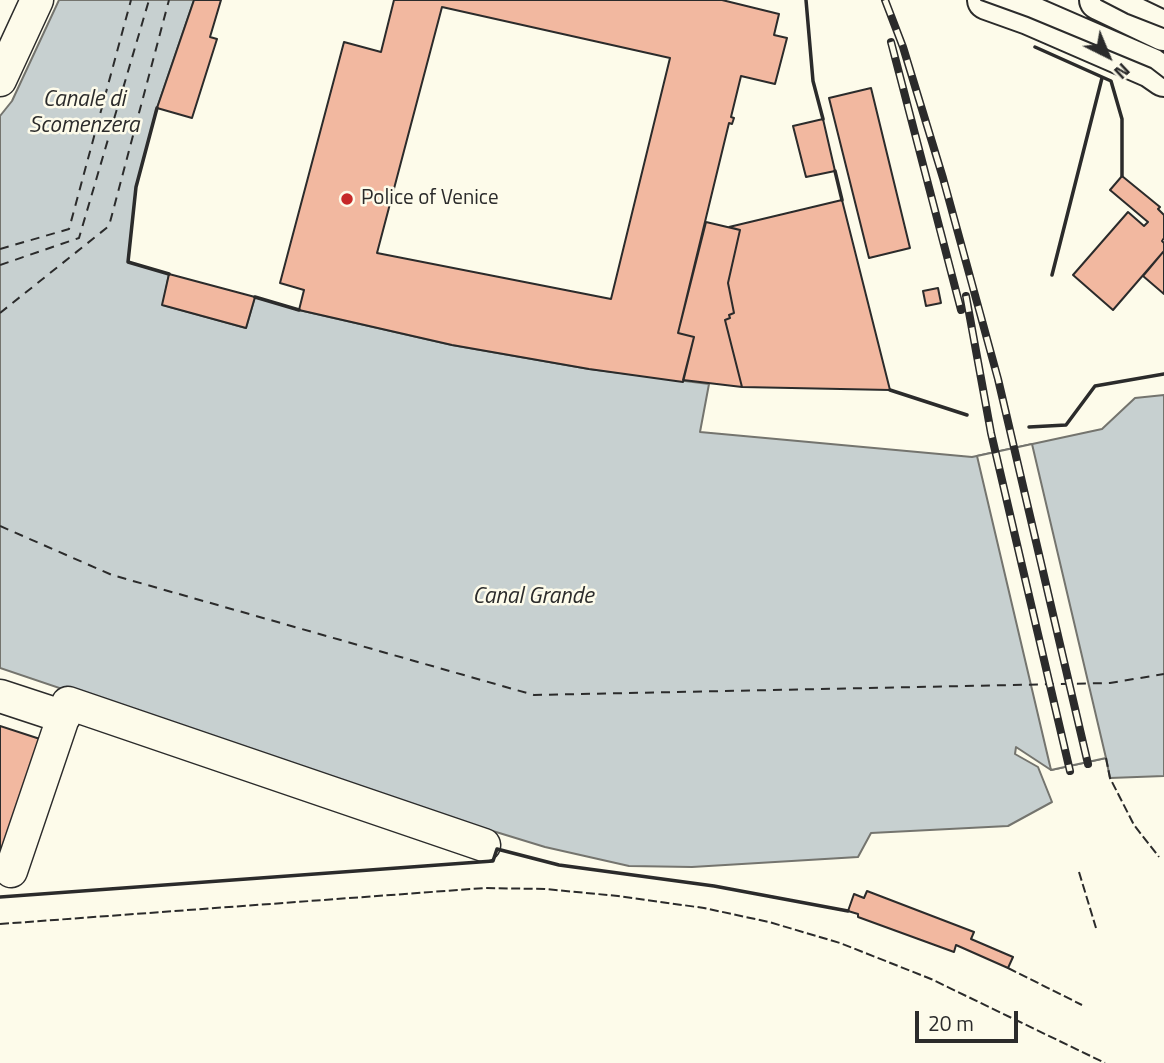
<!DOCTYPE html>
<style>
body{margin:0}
#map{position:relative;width:1164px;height:1063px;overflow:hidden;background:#fdfbea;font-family:"Titillium Web",sans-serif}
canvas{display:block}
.north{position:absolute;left:1073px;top:21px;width:70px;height:70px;-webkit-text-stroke:5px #fdfbea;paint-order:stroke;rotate:137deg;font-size:19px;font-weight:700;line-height:28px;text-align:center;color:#2b2b2b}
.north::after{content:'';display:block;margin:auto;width:24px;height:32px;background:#2b2b2b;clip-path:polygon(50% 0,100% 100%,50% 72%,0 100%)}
.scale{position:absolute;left:915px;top:1011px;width:103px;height:32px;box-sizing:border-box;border:4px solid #2b2b2b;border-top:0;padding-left:9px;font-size:21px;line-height:24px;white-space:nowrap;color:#2b2b2b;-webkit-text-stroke:5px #fdfbea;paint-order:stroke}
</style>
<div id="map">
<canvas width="1164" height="1063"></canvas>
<div class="north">N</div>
<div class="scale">20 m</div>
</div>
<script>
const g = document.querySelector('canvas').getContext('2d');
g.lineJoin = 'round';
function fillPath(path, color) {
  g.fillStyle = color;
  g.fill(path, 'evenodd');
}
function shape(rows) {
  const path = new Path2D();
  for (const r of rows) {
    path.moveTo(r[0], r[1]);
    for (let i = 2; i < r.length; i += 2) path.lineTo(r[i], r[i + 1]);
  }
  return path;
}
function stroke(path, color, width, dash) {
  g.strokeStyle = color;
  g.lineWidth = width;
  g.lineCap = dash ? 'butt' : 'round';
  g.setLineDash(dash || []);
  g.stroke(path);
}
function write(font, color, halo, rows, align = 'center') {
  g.font = font + ' "Titillium Web",sans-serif';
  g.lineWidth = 5;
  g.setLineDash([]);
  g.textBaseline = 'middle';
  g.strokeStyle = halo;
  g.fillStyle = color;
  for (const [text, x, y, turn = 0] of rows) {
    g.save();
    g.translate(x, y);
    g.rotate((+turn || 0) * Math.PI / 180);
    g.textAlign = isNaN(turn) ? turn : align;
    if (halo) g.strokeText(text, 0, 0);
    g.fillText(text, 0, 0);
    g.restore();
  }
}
const water = shape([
 [59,0,194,0,157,108,136,187,128,262,169,274,163,305,246,328,255,297,299,310,452,345,589,369,709,384,700,432,972,457,1102,429,1135,398,1164,395,1164,776,1110,778,1106,758,1051,770,1016,747,1015,754,1038,767,1052,802,1008,826,871,833,858,857,692,867,629,866,545,847,385,798,0,668,0,116,12,101,59,0]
]);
const pier = shape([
 [1032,444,1106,758,1051,770,977,456,1032,444]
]);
const ferry = shape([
 [0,249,69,229,131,0],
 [0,265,79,238,149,0],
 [0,313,109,226,169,0],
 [0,526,112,575,534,695,1110,683,1164,674]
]);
const building = shape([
 [194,0,221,0,210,37,217,39,192,118,157,108,194,0],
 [394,0,722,0,779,14,774,35,787,38,775,84,741,76,731,117,734,118,732,124,729,123,678,333,694,337,683,382,589,369,452,345,299,310,304,290,280,283,344,42,381,52,394,0],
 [442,7,670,58,611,299,377,253,442,7],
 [871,88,910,248,869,258,829,98,871,88],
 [823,119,835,171,806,177,793,126,823,119],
 [1122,176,1160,207,1158,209,1164,215,1164,238,1162,241,1164,243,1164,251,1113,310,1073,275,1128,212,1144,226,1148,222,1110,190,1122,176],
 [842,200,890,390,742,387,725,320,730,318,729,315,734,313,728,283,740,230,729,227,842,200],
 [706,222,740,230,728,283,734,313,729,315,730,318,725,320,742,387,683,380,694,337,678,333,706,222],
 [1164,251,1164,294,1143,276,1164,251],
 [169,274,255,297,246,328,162,305,169,274],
 [938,288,941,303,926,306,923,291,938,288],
 [0,726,40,739,0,855,0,726],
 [867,891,974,932,971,939,1013,957,1008,968,956,945,954,952,858,917,858,914,848,911,854,894,864,898,867,891]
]);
const street = shape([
 [0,80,37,0],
 [0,696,64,717],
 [11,871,68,703,484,845]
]);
const primary = shape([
 [987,0,1029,15,1151,68,1164,77],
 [1099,0,1164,31]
]);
const tram = shape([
 [981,0,1028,17,1151,68,1164,78],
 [1101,0,1128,14,1164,28]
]);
const rail = shape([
 [885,0,903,47,943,178,998,379,1088,764],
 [891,42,961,310],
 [966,296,991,433,1070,771]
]);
const fence = shape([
 [1106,758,1110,778,1134,825,1159,857],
 [1079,872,1096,928],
 [0,924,485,888,545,889,618,896,704,908,769,922,840,943,931,979,1105,1063],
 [1008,968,1082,1005]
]);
const wall = shape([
 [806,0,813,81,823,119],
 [1035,47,1111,81,1122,119,1122,176],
 [157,108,136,187,128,262,169,274],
 [835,171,842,200],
 [1052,275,1102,78],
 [255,297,299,310],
 [890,390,967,415],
 [1029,427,1066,425,1095,386,1164,374],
 [0,897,493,861,497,849,559,865,714,886,848,911]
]);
const markers = [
 [347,199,7,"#c62828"]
];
const poiNames = [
 ["Police of Venice",361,199]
];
const waterNames = [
 ["Canale di",84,100],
 ["Scomenzera",84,126],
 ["Canal Grande",533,597]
];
fillPath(water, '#c7d0d0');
stroke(water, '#74746e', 2);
fillPath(pier, '#fdfbea');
stroke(pier, '#74746e', 2);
stroke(ferry, '#2b2b2b', 2, [9, 7]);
fillPath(building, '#f2b8a0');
stroke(building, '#2b2b2b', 2);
stroke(street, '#2b2b2b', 35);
stroke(primary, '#2b2b2b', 42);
stroke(street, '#fdfbea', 32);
stroke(primary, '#fdfbea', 38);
stroke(tram, '#2b2b2b', 2);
stroke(rail, '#2b2b2b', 8);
stroke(rail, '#fdfbea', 5, [16]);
stroke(fence, '#2b2b2b', 2, [9, 3.5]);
stroke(wall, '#2b2b2b', 3.5);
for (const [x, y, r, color] of markers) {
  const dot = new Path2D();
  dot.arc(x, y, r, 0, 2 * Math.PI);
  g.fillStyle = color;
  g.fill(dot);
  stroke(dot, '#fdfbea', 2.5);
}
write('21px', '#2b2b2b', '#fdfbea', poiNames, 'left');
write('italic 23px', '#2b2b2b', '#fdfbea', waterNames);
</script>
